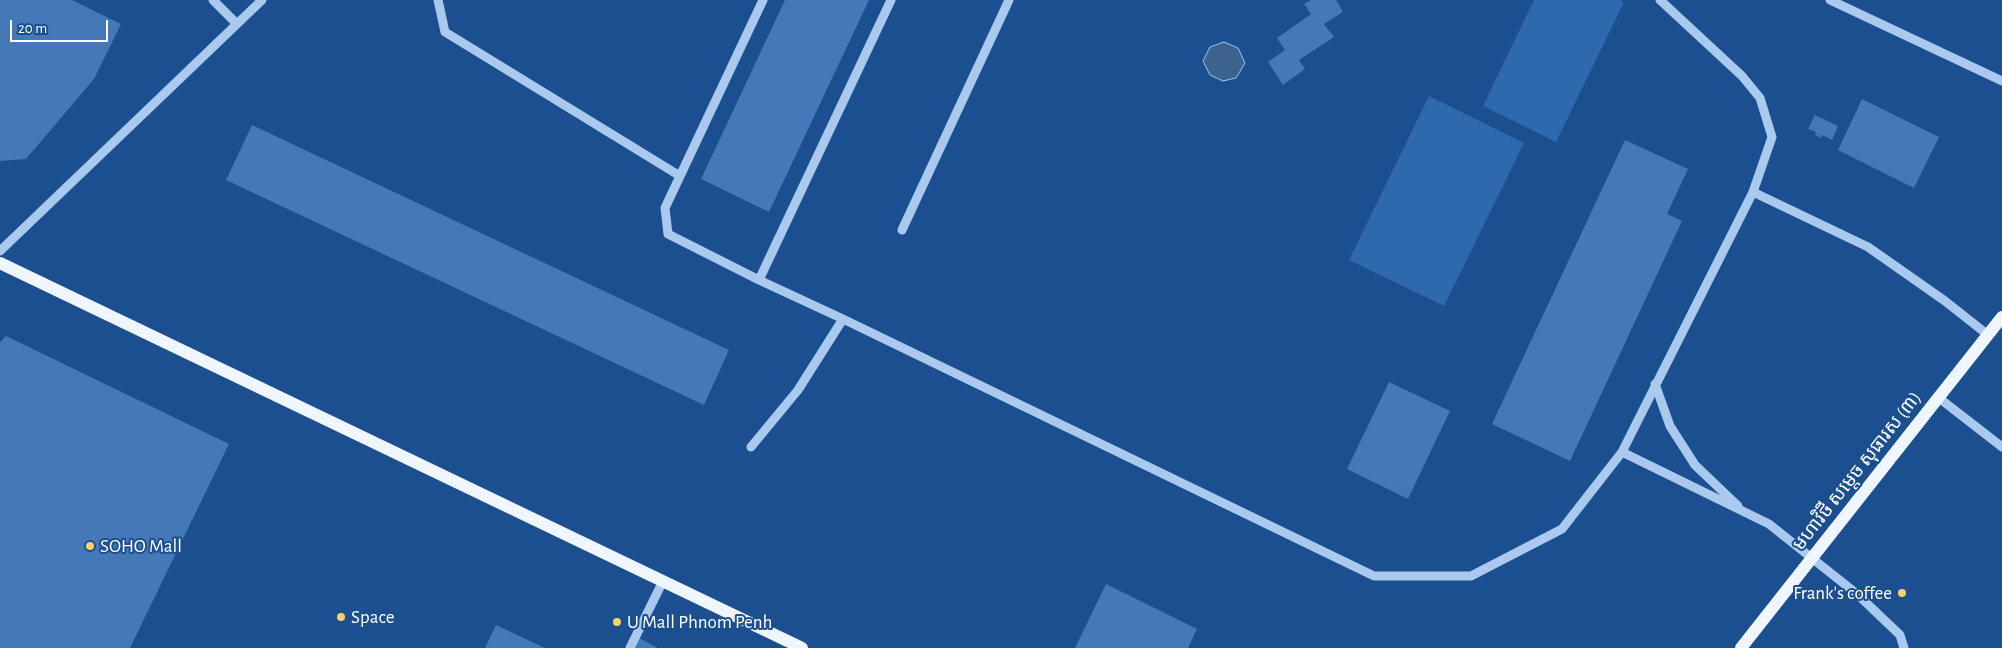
<!DOCTYPE html>
<meta charset="utf-8">
<style>
body{margin:0}
#map{position:relative;width:2002px;height:648px;overflow:hidden;background:#1b4f8f;font-family:"Alegreya Sans",sans-serif}
canvas{display:block}
.scale{position:absolute;left:10px;top:20px;width:98px;height:22px;box-sizing:border-box;border:2px solid #fff;border-top:0;padding-left:6px;font-size:15px;line-height:18px;white-space:nowrap;color:#fff;-webkit-text-stroke:4px #1b4f8f;paint-order:stroke}
</style>
<div id="map">
<canvas width="2002" height="648"></canvas>
<div class="scale">20 m</div>
</div>
<script>
const g = document.querySelector('canvas').getContext('2d');
g.lineJoin = 'round';
function fillPath(path, color) {
  g.fillStyle = color;
  g.fill(path, 'evenodd');
}
function shape(rows) {
  const path = new Path2D();
  for (const r of rows) {
    path.moveTo(r[0], r[1]);
    for (let i = 2; i < r.length; i += 2) path.lineTo(r[i], r[i + 1]);
  }
  return path;
}
function stroke(path, color, width, dash) {
  g.strokeStyle = color;
  g.lineWidth = width;
  g.lineCap = dash ? 'butt' : 'round';
  g.setLineDash(dash || []);
  g.stroke(path);
}
function write(font, color, halo, rows, align = 'center') {
  g.font = font + ' "Alegreya Sans","Noto Sans Khmer",sans-serif';
  g.lineWidth = 4;
  g.setLineDash([]);
  g.textBaseline = 'middle';
  g.strokeStyle = halo;
  g.fillStyle = color;
  for (const [text, x, y, turn = 0] of rows) {
    g.save();
    g.translate(x, y);
    g.rotate((+turn || 0) * Math.PI / 180);
    g.textAlign = isNaN(turn) ? turn : align;
    if (halo) g.strokeText(text, 0, 0);
    g.fillText(text, 0, 0);
    g.restore();
  }
}
const green = shape([
 [1534,0,1620,0,1624,2,1556,142,1483,106],
 [1429,96,1524,143,1444,306,1349,260]
]);
const water = shape([
 [1224,42,1238,48,1245,63,1236,78,1223,81,1210,75,1203,61,1210,47,1224,42]
]);
const building = shape([
 [0,0,72,0,121,24,94,79,26,159,0,161],
 [785,0,869,0,769,212,701,179],
 [1311,0,1336,0,1343,12,1324,24,1334,37,1299,60,1305,69,1283,85,1268,62,1285,50,1277,38,1311,14,1304,4],
 [1862,99,1939,137,1914,188,1838,150],
 [1815,115,1838,126,1832,140,1822,135,1821,138,1815,135,1816,132,1808,129],
 [252,125,729,350,704,405,226,180],
 [1625,140,1688,169,1667,214,1682,221,1570,461,1492,424],
 [6,336,229,444,130,648,0,648,0,342],
 [1389,382,1450,411,1408,499,1347,469],
 [1106,584,1197,629,1188,648,1075,648],
 [496,625,545,648,485,648],
 [639,638,658,648,634,648]
]);
const minor = shape([
 [213,0,237,24],
 [438,0,445,32,680,176],
 [763,0,665,208,668,234,759,280,843,319,1374,576,1471,576,1562,529,1622,452,1753,192,1868,247,1945,301,1988,335],
 [1660,0,1742,76,1760,98,1772,137,1753,192],
 [1830,0,2002,81],
 [902,230,1009,0],
 [0,251,262,0],
 [759,280,891,0],
 [1655,384,1670,426,1695,465,1738,506],
 [1939,398,2002,447],
 [751,447,798,390,843,319],
 [1622,452,1769,524,1857,594,1900,635,1904,648],
 [630,648,663,581]
]);
const major = shape([
 [0,263,802,648],
 [1741,648,2002,317]
]);
const markers = [
 [90,546,5,"#ffd166"],
 [1902,593,5,"#ffd166"],
 [341,617,5,"#ffd166"],
 [617,622,5,"#ffd166"]
];
const streetNames = [
 ["មហាវិថី សម្តេច សុធារស (៣)",1857,471,-52]
];
const poiNames = [
 ["SOHO Mall",100,546],
 ["Frank's coffee",1892,593,"right"],
 ["Space",351,617],
 ["U Mall Phnom Penh",627,622]
];
fillPath(green, '#2e69ad');
fillPath(water, '#3c6290');
stroke(water, '#9cc4f0', 1);
fillPath(building, '#4478b7');
stroke(minor, '#a9c9ee', 9);
stroke(major, '#f0f6ff', 12);
for (const [x, y, r, color] of markers) {
  const dot = new Path2D();
  dot.arc(x, y, r, 0, 2 * Math.PI);
  g.fillStyle = color;
  g.fill(dot);
  stroke(dot, '#1b4f8f', 2);
}
write('19px', '#fff', '#1b4f8f', streetNames);
write('19px', '#fff', '#1b4f8f', poiNames, 'left');
</script>
